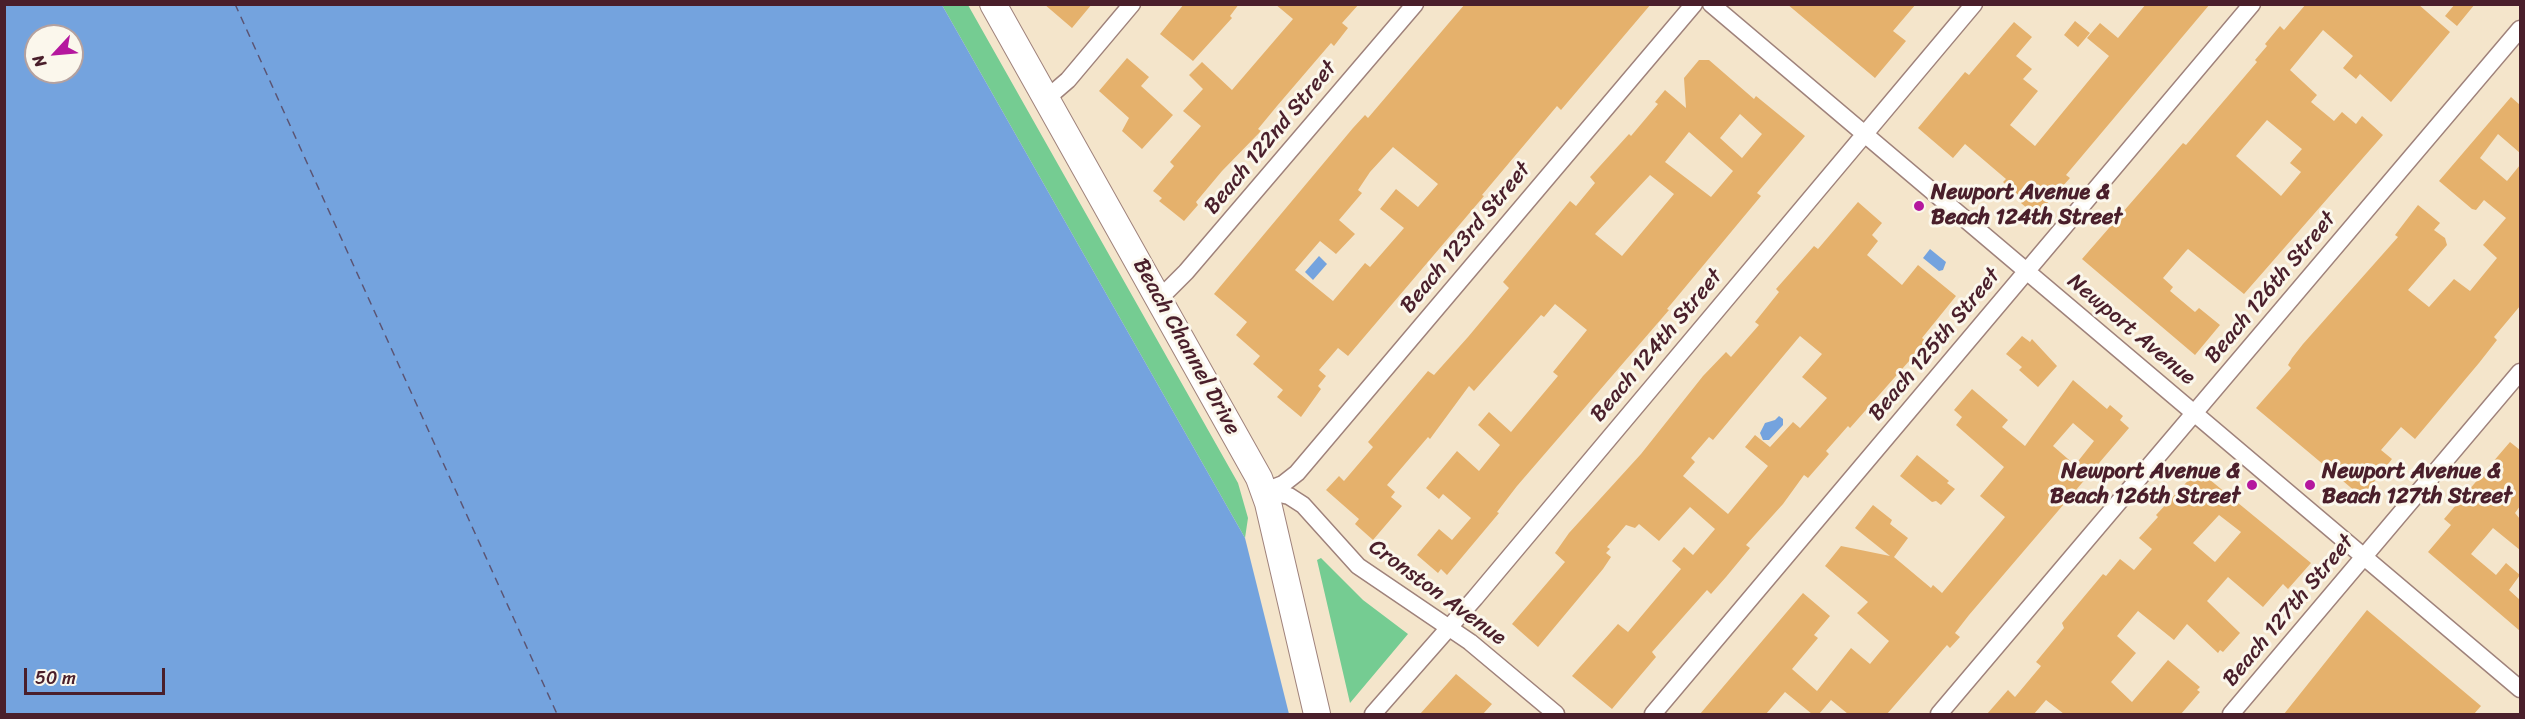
<!DOCTYPE html>
<style>
body{margin:0}
#map{position:relative;width:2525px;height:719px;overflow:hidden;background:#f4e5cb;font-family:Sriracha,sans-serif}
canvas{display:block}
.frame{position:absolute;inset:0;border:6px solid #4a1f2b;pointer-events:none}
.north{position:absolute;left:24px;top:24px;width:60px;height:60px;box-sizing:border-box;background:#fbf7ec;border:2px solid #b4a19f;border-radius:50%;rotate:244deg;font-size:16px;font-weight:700;line-height:24px;text-align:center;color:#4a1f2b}
.north::after{content:'';display:block;margin:auto;width:21px;height:27px;background:#b5179e;clip-path:polygon(50% 0,100% 100%,50% 72%,0 100%)}
.scale{position:absolute;left:24px;top:668px;width:141px;height:27px;box-sizing:border-box;border:3px solid #4a1f2b;border-top:0;padding-left:8px;font-size:18px;line-height:21px;white-space:nowrap;color:#4a1f2b;-webkit-text-stroke:4px #fbf7ec;paint-order:stroke}
</style>
<div id="map">
<canvas width="2525" height="719"></canvas>
<div class="frame"></div>
<div class="north">N</div>
<div class="scale">50 m</div>
</div>
<script>
const g = document.querySelector('canvas').getContext('2d');
g.lineJoin = 'round';
function fillPath(path, color) {
  g.fillStyle = color;
  g.fill(path, 'evenodd');
}
function shape(rows) {
  const path = new Path2D();
  for (const r of rows) {
    path.moveTo(r[0], r[1]);
    for (let i = 2; i < r.length; i += 2) path.lineTo(r[i], r[i + 1]);
  }
  return path;
}
function stroke(path, color, width, dash) {
  g.strokeStyle = color;
  g.lineWidth = width;
  g.lineCap = dash ? 'butt' : 'round';
  g.setLineDash(dash || []);
  g.stroke(path);
}
function write(font, color, halo, rows, align = 'center') {
  g.font = font + ' Sriracha,sans-serif';
  g.lineWidth = 6;
  g.setLineDash([]);
  g.textBaseline = 'middle';
  g.strokeStyle = halo;
  g.fillStyle = color;
  for (const [text, x, y, turn = 0] of rows) {
    g.save();
    g.translate(x, y);
    g.rotate((+turn || 0) * Math.PI / 180);
    g.textAlign = isNaN(turn) ? turn : align;
    if (halo) g.strokeText(text, 0, 0);
    g.fillText(text, 0, 0);
    g.restore();
  }
}
const green = shape([
 [942,5,968,5,1238,483,1248,518,1245,538],
 [1321,558,1363,600,1408,634,1350,703,1317,560]
]);
const water = shape([
 [4,5,942,5,1245,538,1289,714,5,714],
 [36,36,72,36,72,72,36,72],
 [1930,249,1946,262,1943,270,1939,271,1923,258],
 [1319,256,1327,264,1313,280,1305,272],
 [1779,416,1783,419,1783,425,1769,440,1763,440,1760,433,1765,423,1775,420]
]);
const ferry = shape([
 [235,4,557,714]
]);
const building = shape([
 [1044,4,1092,4,1072,28],
 [1184,4,1239,4,1230,16,1232,18,1193,61,1160,34],
 [1275,4,1359,4,1342,23,1348,28,1334,46,1331,43,1277,106,1258,129,1261,131,1222,171,1196,202,1198,205,1184,221,1159,201,1162,198,1153,191,1174,166,1170,162,1201,126,1183,111,1203,89,1189,75,1202,62,1232,90,1293,19],
 [1465,4,1651,4,1561,110,1557,106,1482,195,1484,196,1348,356,1338,348,1319,370,1326,376,1318,386,1321,389,1301,417,1277,397,1283,390,1253,364,1260,356,1236,335,1247,322,1214,294,1353,128,1365,115,1368,118],
 [1393,147,1438,184,1418,207,1396,189,1380,209,1404,228,1370,267,1365,263,1333,301,1295,270,1320,241,1336,254,1355,234,1339,220,1362,193,1358,190,1370,172],
 [1787,4,1916,4,1893,31,1906,41,1875,78],
 [2146,4,2210,4,2066,175,2070,178,2036,216,2021,203,2023,199,2003,182,2006,179,1965,144,1953,158,1918,128,1965,72,1969,75,2014,22,2032,37,2016,56,2032,69,2023,79,2038,91,2010,125,2035,146,2109,56,2087,38,2100,23,2118,38],
 [2306,4,2418,4,2450,32,2391,102,2360,74,2356,79,2343,68,2353,56,2323,30,2290,70,2317,95,2311,102,2334,121,2342,112,2356,124,2362,116,2383,135,2244,294,2188,249,2186,251,2163,278,2173,287,2170,291,2195,312,2199,308,2220,325,2195,355,2082,259,2183,143,2186,145,2228,96,2257,62,2255,60,2267,46,2265,44,2280,26,2284,30],
 [2267,120,2302,149,2290,163,2301,172,2281,196,2236,156],
 [2455,4,2475,4,2457,26,2445,16],
 [2075,21,2090,33,2078,47,2064,35],
 [1127,58,1149,77,1141,86,1173,115,1142,149,1122,131,1129,118,1099,91],
 [1699,60,1709,60,1754,99,1756,96,1805,136,1757,193,1761,196,1667,309,1669,310,1517,486,1497,512,1499,513,1447,575,1441,569,1438,573,1417,555,1439,529,1452,540,1471,518,1443,494,1439,499,1426,488,1457,451,1479,471,1500,445,1478,425,1489,412,1511,432,1558,376,1553,372,1587,330,1555,304,1544,317,1541,315,1474,391,1469,386,1430,439,1428,437,1387,485,1395,492,1391,497,1402,506,1373,540,1355,524,1359,519,1326,490,1339,476,1344,481,1373,447,1368,442,1428,371,1434,375,1468,337,1509,288,1503,282,1570,201,1576,206,1595,183,1590,177,1629,134,1631,136,1658,104,1655,102,1665,90,1686,108,1684,78],
 [1740,114,1762,134,1742,158,1720,138],
 [1689,132,1733,171,1711,197,1665,162],
 [1650,175,1674,194,1622,256,1595,234],
 [2511,97,2520,105,2520,153,2498,134,2480,158,2507,181,2520,165,2520,306,2494,337,2497,340,2479,363,2415,439,2401,427,2381,450,2392,459,2362,497,2256,408,2291,368,2288,365,2292,358,2303,344,2398,237,2395,235,2418,205,2440,223,2434,230,2445,238,2447,245,2408,290,2429,307,2454,279,2470,291,2497,258,2483,245,2506,218,2484,200,2476,210,2472,209,2439,181],
 [1858,202,1882,223,1872,235,1878,241,1867,255,1902,285,1918,265,1956,296,1922,338,1926,341,1910,360,1850,428,1848,426,1826,451,1829,454,1808,478,1804,475,1783,504,1746,545,1750,548,1726,577,1711,594,1707,590,1652,652,1656,657,1612,709,1572,676,1618,624,1628,632,1681,569,1672,561,1684,547,1693,555,1715,529,1690,507,1659,541,1639,524,1635,528,1626,525,1607,547,1610,549,1606,553,1611,557,1603,569,1538,647,1512,624,1565,562,1555,553,1569,533,1641,454,1703,376,1726,352,1731,357,1759,325,1755,322,1779,292,1776,289,1814,246,1818,249],
 [1800,336,1822,354,1802,377,1827,398,1800,428,1793,422,1770,447,1755,435,1745,447,1768,466,1728,514,1683,476,1695,462,1691,458,1709,437,1713,440],
 [2022,336,2030,342,2032,339,2057,366,2038,387,2019,370,2022,367,2006,354],
 [2073,380,2107,409,2110,405,2123,416,2120,420,2129,428,1969,615,1955,633,1960,637,1950,648,1947,645,1887,714,1848,714,1831,700,1819,714,1812,714,1785,692,1766,714,1700,714,1803,593,1830,616,1814,635,1818,638,1792,669,1817,691,1851,648,1870,664,1889,641,1857,613,1868,602,1825,566,1841,546,1890,556,1855,528,1873,505,1892,520,1890,524,1908,538,1894,557,1931,588,1933,585,1942,593,2005,517,1980,496,2004,467,1956,425,1962,417,1954,410,1972,389,2008,420,2002,427,2025,446],
 [2073,423,2094,441,2075,465,2053,446],
 [2510,442,2520,450,2520,506,2515,513,2520,519,2520,550,2493,528,2471,554,2496,575,2506,563,2520,575,2509,590,2520,600,2520,631,2428,552,2451,525,2444,519],
 [1917,455,1949,481,1947,483,1955,489,1941,505,1936,501,1932,502,1900,476],
 [2198,470,2311,563,2288,589,2283,584,2263,607,2228,577,2207,601,2240,633,2223,652,2220,650,2218,653,2187,624,2174,640,2138,611,2117,636,2136,653,2111,682,2132,702,2168,660,2200,687,2197,690,2200,692,2181,714,2064,714,2046,700,2034,714,1987,714,2008,690,2015,697,2041,666,2036,662,2064,628,2062,623,2103,574,2106,576,2120,559,2134,570,2152,549,2139,538,2158,517,2156,515],
 [2219,515,2241,532,2215,562,2193,543],
 [2367,610,2481,706,2474,714,2284,714],
 [1456,674,1492,704,1483,714,1420,714]
]);
const street = shape([
 [1711,4,2520,689],
 [1046,99,1068,80,1132,4],
 [1159,299,1186,272,1415,4],
 [1265,491,1283,484,1297,473,1694,4],
 [1266,491,1289,496,1303,505,1358,566,1470,642,1556,714],
 [1373,714,1475,598,1974,4],
 [1653,714,2252,4],
 [1939,714,2520,29],
 [2231,714,2520,372]
]);
const primary = shape([
 [993,4,1259,478,1268,503,1317,714]
]);
const markers = [
 [1919,206,6,"#b5179e"],
 [2252,485,6,"#b5179e"],
 [2310,485,6,"#b5179e"]
];
const streetNames = [
 ["Beach 122nd Street",1271,138,-50],
 ["Beach 123rd Street",1466,238,-50],
 ["Beach 126th Street",2271,288,-50],
 ["Newport Avenue",2131,330,40],
 ["Beach 125th Street",1935,345,-50],
 ["Beach 124th Street",1657,346,-50],
 ["Beach Channel Drive",1186,347,61],
 ["Cronston Avenue",1437,593,36],
 ["Beach 127th Street",2289,611,-50]
];
const poiNames = [
 ["Newport Avenue &",1931,193],
 ["Beach 124th Street",1931,218],
 ["Newport Avenue &",2240,472,"right"],
 ["Beach 126th Street",2240,497,"right"],
 ["Newport Avenue &",2322,472],
 ["Beach 127th Street",2322,497]
];
fillPath(green, '#75cc92');
fillPath(water, '#74a3de');
stroke(ferry, '#5b5473', 1.5, [8, 6]);
fillPath(building, '#e5b16c');
stroke(street, '#9f827b', 19);
stroke(primary, '#9f827b', 28);
stroke(street, '#fff', 16);
stroke(primary, '#fff', 26);
for (const [x, y, r, color] of markers) {
  const dot = new Path2D();
  dot.arc(x, y, r, 0, 2 * Math.PI);
  g.fillStyle = color;
  g.fill(dot);
  stroke(dot, '#fbf7ec', 2);
}
write('22px', '#4a1f2b', '#fbf7ec', streetNames);
write('bold 22px', '#4a1f2b', '#fbf7ec', poiNames, 'left');
</script>
